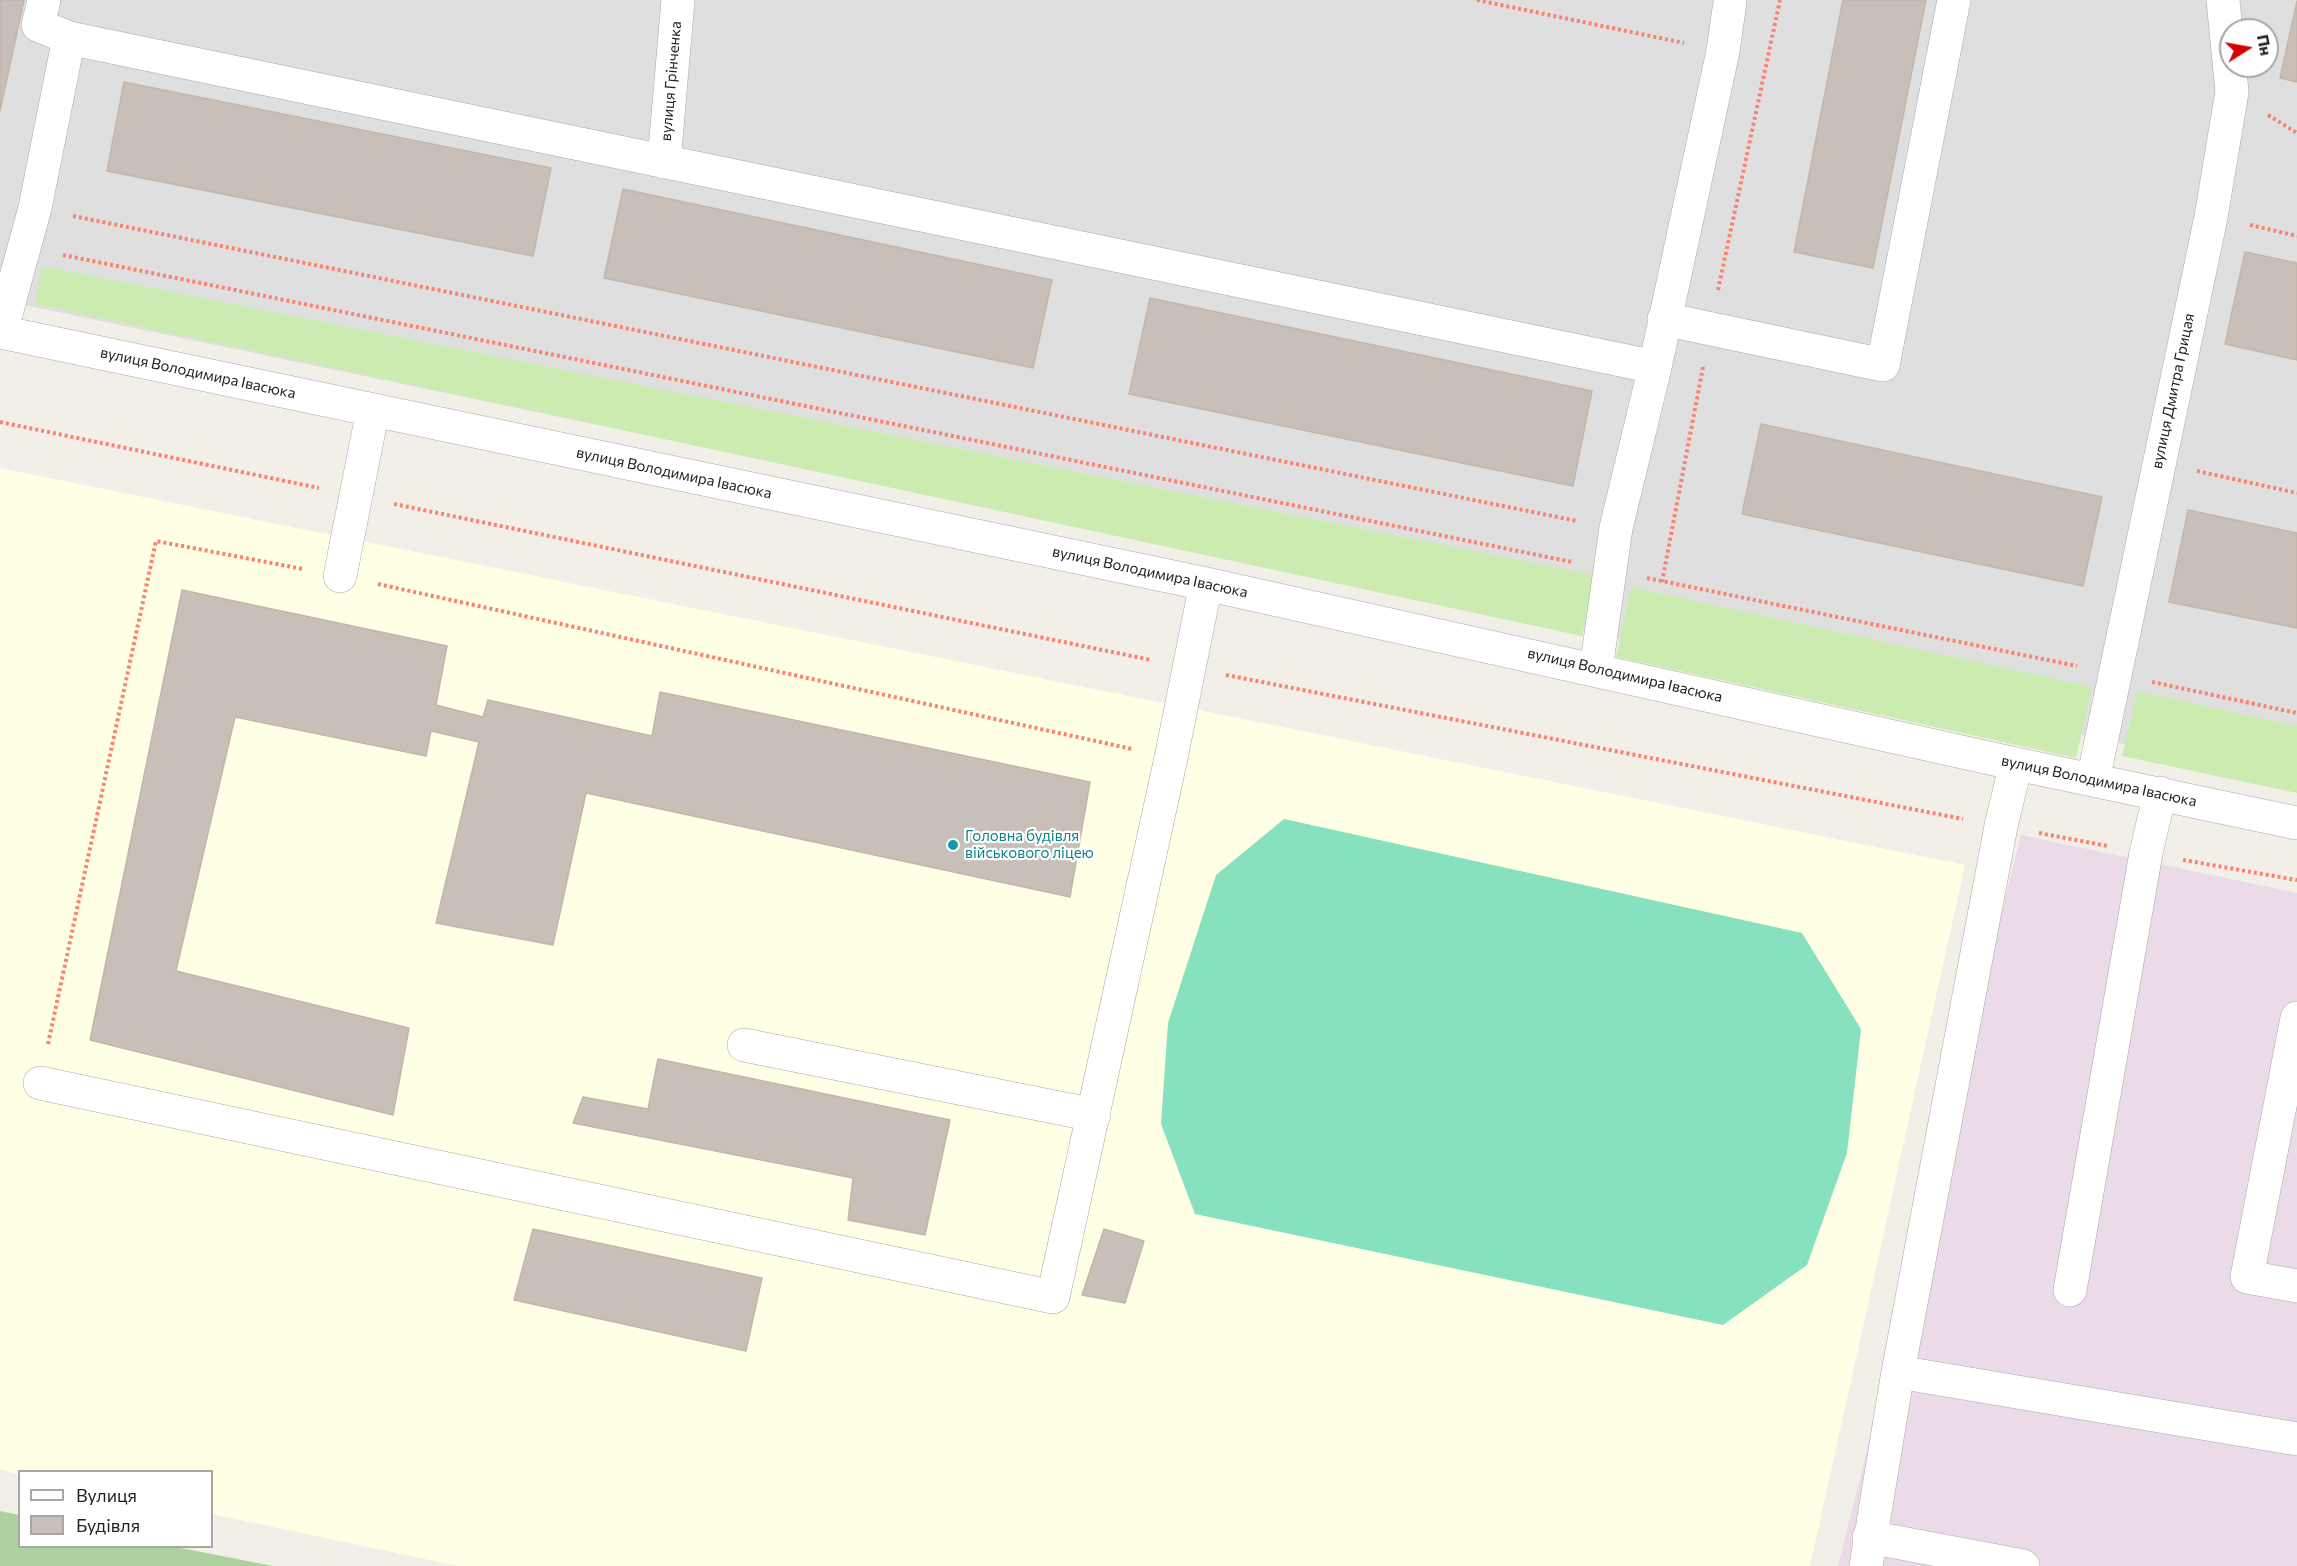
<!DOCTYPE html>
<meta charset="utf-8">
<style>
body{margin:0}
#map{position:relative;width:2297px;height:1566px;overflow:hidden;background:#f2efe9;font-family:Commissioner,sans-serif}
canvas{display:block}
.legend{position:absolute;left:18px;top:1470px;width:195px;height:78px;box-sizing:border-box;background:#fff;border:2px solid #a7a7a7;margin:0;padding:8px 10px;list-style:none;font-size:18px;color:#222}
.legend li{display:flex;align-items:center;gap:12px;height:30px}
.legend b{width:30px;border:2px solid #a7a7a7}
.north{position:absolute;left:2219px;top:18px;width:60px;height:60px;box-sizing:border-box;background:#fff;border:2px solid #a7a7a7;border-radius:50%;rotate:79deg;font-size:16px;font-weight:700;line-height:24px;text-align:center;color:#222}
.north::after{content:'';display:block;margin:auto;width:21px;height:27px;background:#d40300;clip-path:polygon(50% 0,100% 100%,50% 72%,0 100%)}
</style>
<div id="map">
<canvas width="2297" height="1566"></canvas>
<ul class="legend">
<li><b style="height:8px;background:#fff"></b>Вулиця</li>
<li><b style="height:16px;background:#c7bfb8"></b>Будівля</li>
</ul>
<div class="north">Пн</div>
</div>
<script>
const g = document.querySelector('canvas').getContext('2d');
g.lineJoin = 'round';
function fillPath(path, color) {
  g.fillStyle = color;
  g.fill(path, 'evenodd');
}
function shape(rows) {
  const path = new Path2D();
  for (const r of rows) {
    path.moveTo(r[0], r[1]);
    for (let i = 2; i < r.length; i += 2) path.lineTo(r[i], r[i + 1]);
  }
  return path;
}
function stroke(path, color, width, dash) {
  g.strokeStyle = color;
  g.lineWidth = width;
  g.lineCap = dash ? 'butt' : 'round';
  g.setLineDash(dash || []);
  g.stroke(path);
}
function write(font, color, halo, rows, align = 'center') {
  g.font = font + ' Commissioner,sans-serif';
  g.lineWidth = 4.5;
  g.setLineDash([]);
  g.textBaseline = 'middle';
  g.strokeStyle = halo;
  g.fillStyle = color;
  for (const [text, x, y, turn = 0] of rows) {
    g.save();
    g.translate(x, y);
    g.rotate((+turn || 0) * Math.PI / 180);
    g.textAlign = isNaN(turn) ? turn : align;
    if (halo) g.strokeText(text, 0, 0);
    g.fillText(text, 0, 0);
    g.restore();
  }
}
const residential = shape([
 [0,0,2297,0,2297,780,0,300],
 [2231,30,2267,30,2267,66,2231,66]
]);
const industrial = shape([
 [2021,835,2297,893,2297,1566,1838,1566]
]);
const education = shape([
 [0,468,1965,865,1810,1566,458,1566,212,1514,212,1472,20,1472,19,1474,0,1470]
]);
const grass = shape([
 [42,266,1594,575,1582,636,35,304],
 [1631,587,2092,687,2076,758,1616,657],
 [2137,691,2297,726,2297,793,2122,756]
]);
const forest = shape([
 [0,1511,19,1515,20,1546,176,1547,273,1566,0,1566]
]);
const pitch = shape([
 [1284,819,1802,933,1861,1029,1847,1153,1807,1265,1723,1325,1195,1214,1161,1124,1168,1023,1216,875]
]);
const building = shape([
 [0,0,24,0,0,111,0,0],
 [1843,0,1926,0,1873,268,1794,252,1843,0],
 [2297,1,2297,82,2280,78,2297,1],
 [124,82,551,168,533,256,107,171,124,82],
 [623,189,1052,280,1033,368,604,278,623,189],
 [2245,252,2297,263,2297,360,2225,344,2245,252],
 [1150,298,1592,391,1573,486,1129,394,1150,298],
 [1761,424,2102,497,2083,586,1742,514,1761,424],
 [2188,510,2297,533,2297,628,2169,602,2188,510],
 [182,590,447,646,436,705,483,717,488,700,652,736,660,692,1090,782,1070,897,586,793,553,945,436,923,479,742,431,731,426,756,235,717,176,971,409,1028,393,1115,90,1040,182,590],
 [658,1059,950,1120,925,1235,848,1220,853,1178,573,1123,583,1097,648,1109,658,1059],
 [533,1229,762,1278,746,1351,514,1300,533,1229],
 [1104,1229,1144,1241,1125,1303,1082,1295,1104,1229]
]);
const path = shape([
 [1477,0,1684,43],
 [2268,115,2297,133],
 [73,216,1577,521],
 [2250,225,2297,236],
 [63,255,1572,562],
 [1718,290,1780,0],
 [0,422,319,488],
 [2197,471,2297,493],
 [394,504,1151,660],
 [1647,578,2077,666],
 [1662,582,1703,367],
 [378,584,1132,749],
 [1226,675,1963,819],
 [2152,682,2297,713],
 [2039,833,2108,846],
 [2183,860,2297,880],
 [48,1044,156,541,303,569]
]);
const minor = shape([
 [44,0,38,25,69,38],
 [664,162,678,0],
 [1664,319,1883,365,1954,0],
 [0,332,1206,584,2016,764,2297,823],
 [1,332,35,208,69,38,1655,367],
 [340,576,373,410],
 [1596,669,1616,528,1655,367,1723,51,1730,2],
 [2093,780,2211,217,2232,92,2223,0],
 [2297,1018,2247,1277,2297,1286],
 [744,1045,1094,1115],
 [40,1083,1053,1297,1171,758,1206,584],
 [2070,1290,2146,853,2160,793],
 [1898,1372,2297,1439],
 [1869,1537,2023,1566],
 [1866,1566,1898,1372,2001,826,2016,764]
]);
const markers = [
 [953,845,6,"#0f9aa8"]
];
const streetNames = [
 ["вулиця Грінченка",671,81,-85],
 ["вулиця Володимира Івасюка",198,373,12],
 ["вулиця Дмитра Грицая",2173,391,-78],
 ["вулиця Володимира Івасюка",674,473,12],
 ["вулиця Володимира Івасюка",1150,572,12],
 ["вулиця Володимира Івасюка",1625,675,13],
 ["вулиця Володимира Івасюка",2099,781,12]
];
const cultureNames = [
 ["Головна будівля",965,836],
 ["військового ліцею",965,853]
];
fillPath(residential, '#e0dfdf');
fillPath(industrial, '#ebdbe8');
fillPath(education, '#ffffe5');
fillPath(grass, '#ccebb0');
fillPath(forest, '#acd19e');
fillPath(pitch, '#87e1bf');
fillPath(building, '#c7bfb8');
stroke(building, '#c4b6ab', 1.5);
stroke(minor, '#a9a9a9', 34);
stroke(path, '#fb8171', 4, [3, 3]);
stroke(minor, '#fff', 33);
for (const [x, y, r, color] of markers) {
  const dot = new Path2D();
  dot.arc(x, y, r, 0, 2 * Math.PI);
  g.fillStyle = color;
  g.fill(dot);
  stroke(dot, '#fff', 2);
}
write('15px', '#222', '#fff', streetNames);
write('15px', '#0d838f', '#fff', cultureNames, 'left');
</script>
